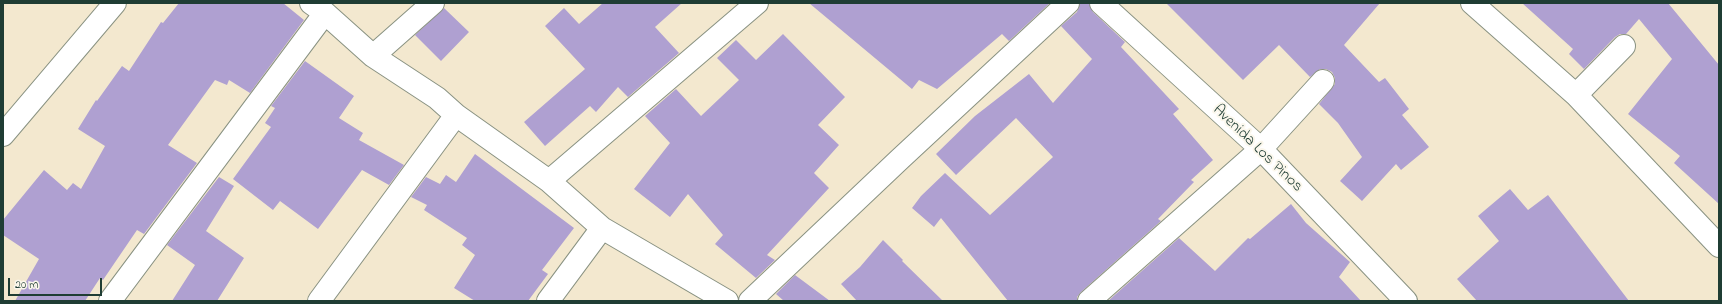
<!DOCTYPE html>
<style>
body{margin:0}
#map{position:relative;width:1722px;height:304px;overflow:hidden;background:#f3e8cf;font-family:"Indie Flower",sans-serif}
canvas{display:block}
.frame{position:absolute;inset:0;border:4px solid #1f3d34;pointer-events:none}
.scale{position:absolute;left:8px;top:278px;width:94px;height:18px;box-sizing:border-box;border:2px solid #1f3d34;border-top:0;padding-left:5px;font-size:12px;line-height:14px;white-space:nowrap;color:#1f3d34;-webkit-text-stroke:3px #fbf7ec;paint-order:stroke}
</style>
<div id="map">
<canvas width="1722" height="304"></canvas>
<div class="frame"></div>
<div class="scale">20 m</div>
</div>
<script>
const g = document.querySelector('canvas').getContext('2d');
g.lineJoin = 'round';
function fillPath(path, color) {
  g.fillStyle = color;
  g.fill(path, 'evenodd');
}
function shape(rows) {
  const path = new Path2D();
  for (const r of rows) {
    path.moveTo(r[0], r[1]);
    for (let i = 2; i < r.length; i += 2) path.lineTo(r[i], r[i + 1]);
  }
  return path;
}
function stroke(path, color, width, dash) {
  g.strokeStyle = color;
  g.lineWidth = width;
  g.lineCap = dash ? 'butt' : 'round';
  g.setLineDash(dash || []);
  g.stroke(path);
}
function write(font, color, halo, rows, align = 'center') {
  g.font = font + ' "Indie Flower",sans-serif';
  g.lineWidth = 4;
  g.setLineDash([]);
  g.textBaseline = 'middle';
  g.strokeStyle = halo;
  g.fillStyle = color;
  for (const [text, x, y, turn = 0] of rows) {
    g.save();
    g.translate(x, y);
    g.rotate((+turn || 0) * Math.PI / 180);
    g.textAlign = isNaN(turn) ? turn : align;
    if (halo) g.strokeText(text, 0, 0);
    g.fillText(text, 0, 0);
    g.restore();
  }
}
const building = shape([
 [179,3,283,3,304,20,250,93,229,80,227,85,215,80,168,145,197,163,144,234,137,230,103,280,100,278,85,301,15,301,39,259,3,235,3,220,44,170,67,190,73,183,81,189,105,146,78,129,96,100,97,101,122,66,129,71,161,22,163,23],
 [603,3,682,3,655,27,679,53,628,97,618,87,596,112,590,106,545,146,524,122,585,69,545,26,564,8,579,24],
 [809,3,1050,3,1009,41,1002,34,937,89,919,80,912,89],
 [1080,3,1089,3,1093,12,1125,42,1121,47,1179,109,1173,114,1213,160,1191,180,1194,182,1158,219,1161,221,1081,292,1077,297,1077,301,1008,301,941,218,934,227,912,208,921,196,945,173,990,215,1053,157,1016,118,956,175,936,154,975,116,1029,74,1053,103,1092,59,1061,26,1077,12],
 [1166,3,1380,3,1344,45,1379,82,1385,78,1409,109,1402,115,1429,147,1401,170,1396,164,1362,201,1340,181,1362,157,1338,123,1319,104,1335,84,1335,78,1332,72,1326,69,1320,69,1310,77,1279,45,1243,80],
 [1522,3,1668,3,1719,65,1719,204,1674,163,1680,156,1628,114,1672,59,1639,19,1626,34,1620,34,1615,37,1584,69,1569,54,1573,49],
 [444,8,469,32,441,61,415,35],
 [783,34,845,97,818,125,839,145,814,173,829,188,767,255,775,260,756,278,715,244,723,235,688,194,670,217,634,189,670,143,645,116,676,89,701,116,739,80,717,58,736,40,756,60],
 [305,61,354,96,339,118,363,133,359,140,404,165,389,185,362,170,318,229,280,201,273,210,233,179,271,127,265,123,275,108,271,106],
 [475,154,574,228,542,270,548,274,528,301,475,301,454,288,475,255,462,245,467,238,424,210,427,205,411,197,426,177,440,184,446,175,456,182],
 [219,177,234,186,206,231,244,258,217,301,172,301,195,265,167,245],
 [1510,189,1528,210,1548,195,1629,301,1477,301,1457,279,1499,241,1478,216],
 [1291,204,1306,223,1350,262,1339,277,1361,301,1108,301,1179,238,1215,271,1248,238,1250,239],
 [883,240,903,260,902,261,943,301,857,301,841,284,860,267],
 [795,275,830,301,784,301,776,294]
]);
const minor = shape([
 [311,3,325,13,373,56,437,98,456,115,549,181,602,228,727,301],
 [1101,3,1261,149,1406,301],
 [1472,3,1576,95,1719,246],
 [373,56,433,3],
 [1576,95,1624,46],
 [3,135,115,3],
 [549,181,757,3],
 [110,301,325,13],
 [319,301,456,115],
 [548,301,602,228],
 [750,301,900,159,1068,3],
 [1089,301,1261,149,1323,81]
]);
const streetNames = [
 ["Avenida Los Pinos",1257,149,44]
];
fillPath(building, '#afa0d1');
stroke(minor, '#899282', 24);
stroke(minor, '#fff', 22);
write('16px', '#1f3d34', '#fbf7ec', streetNames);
</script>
